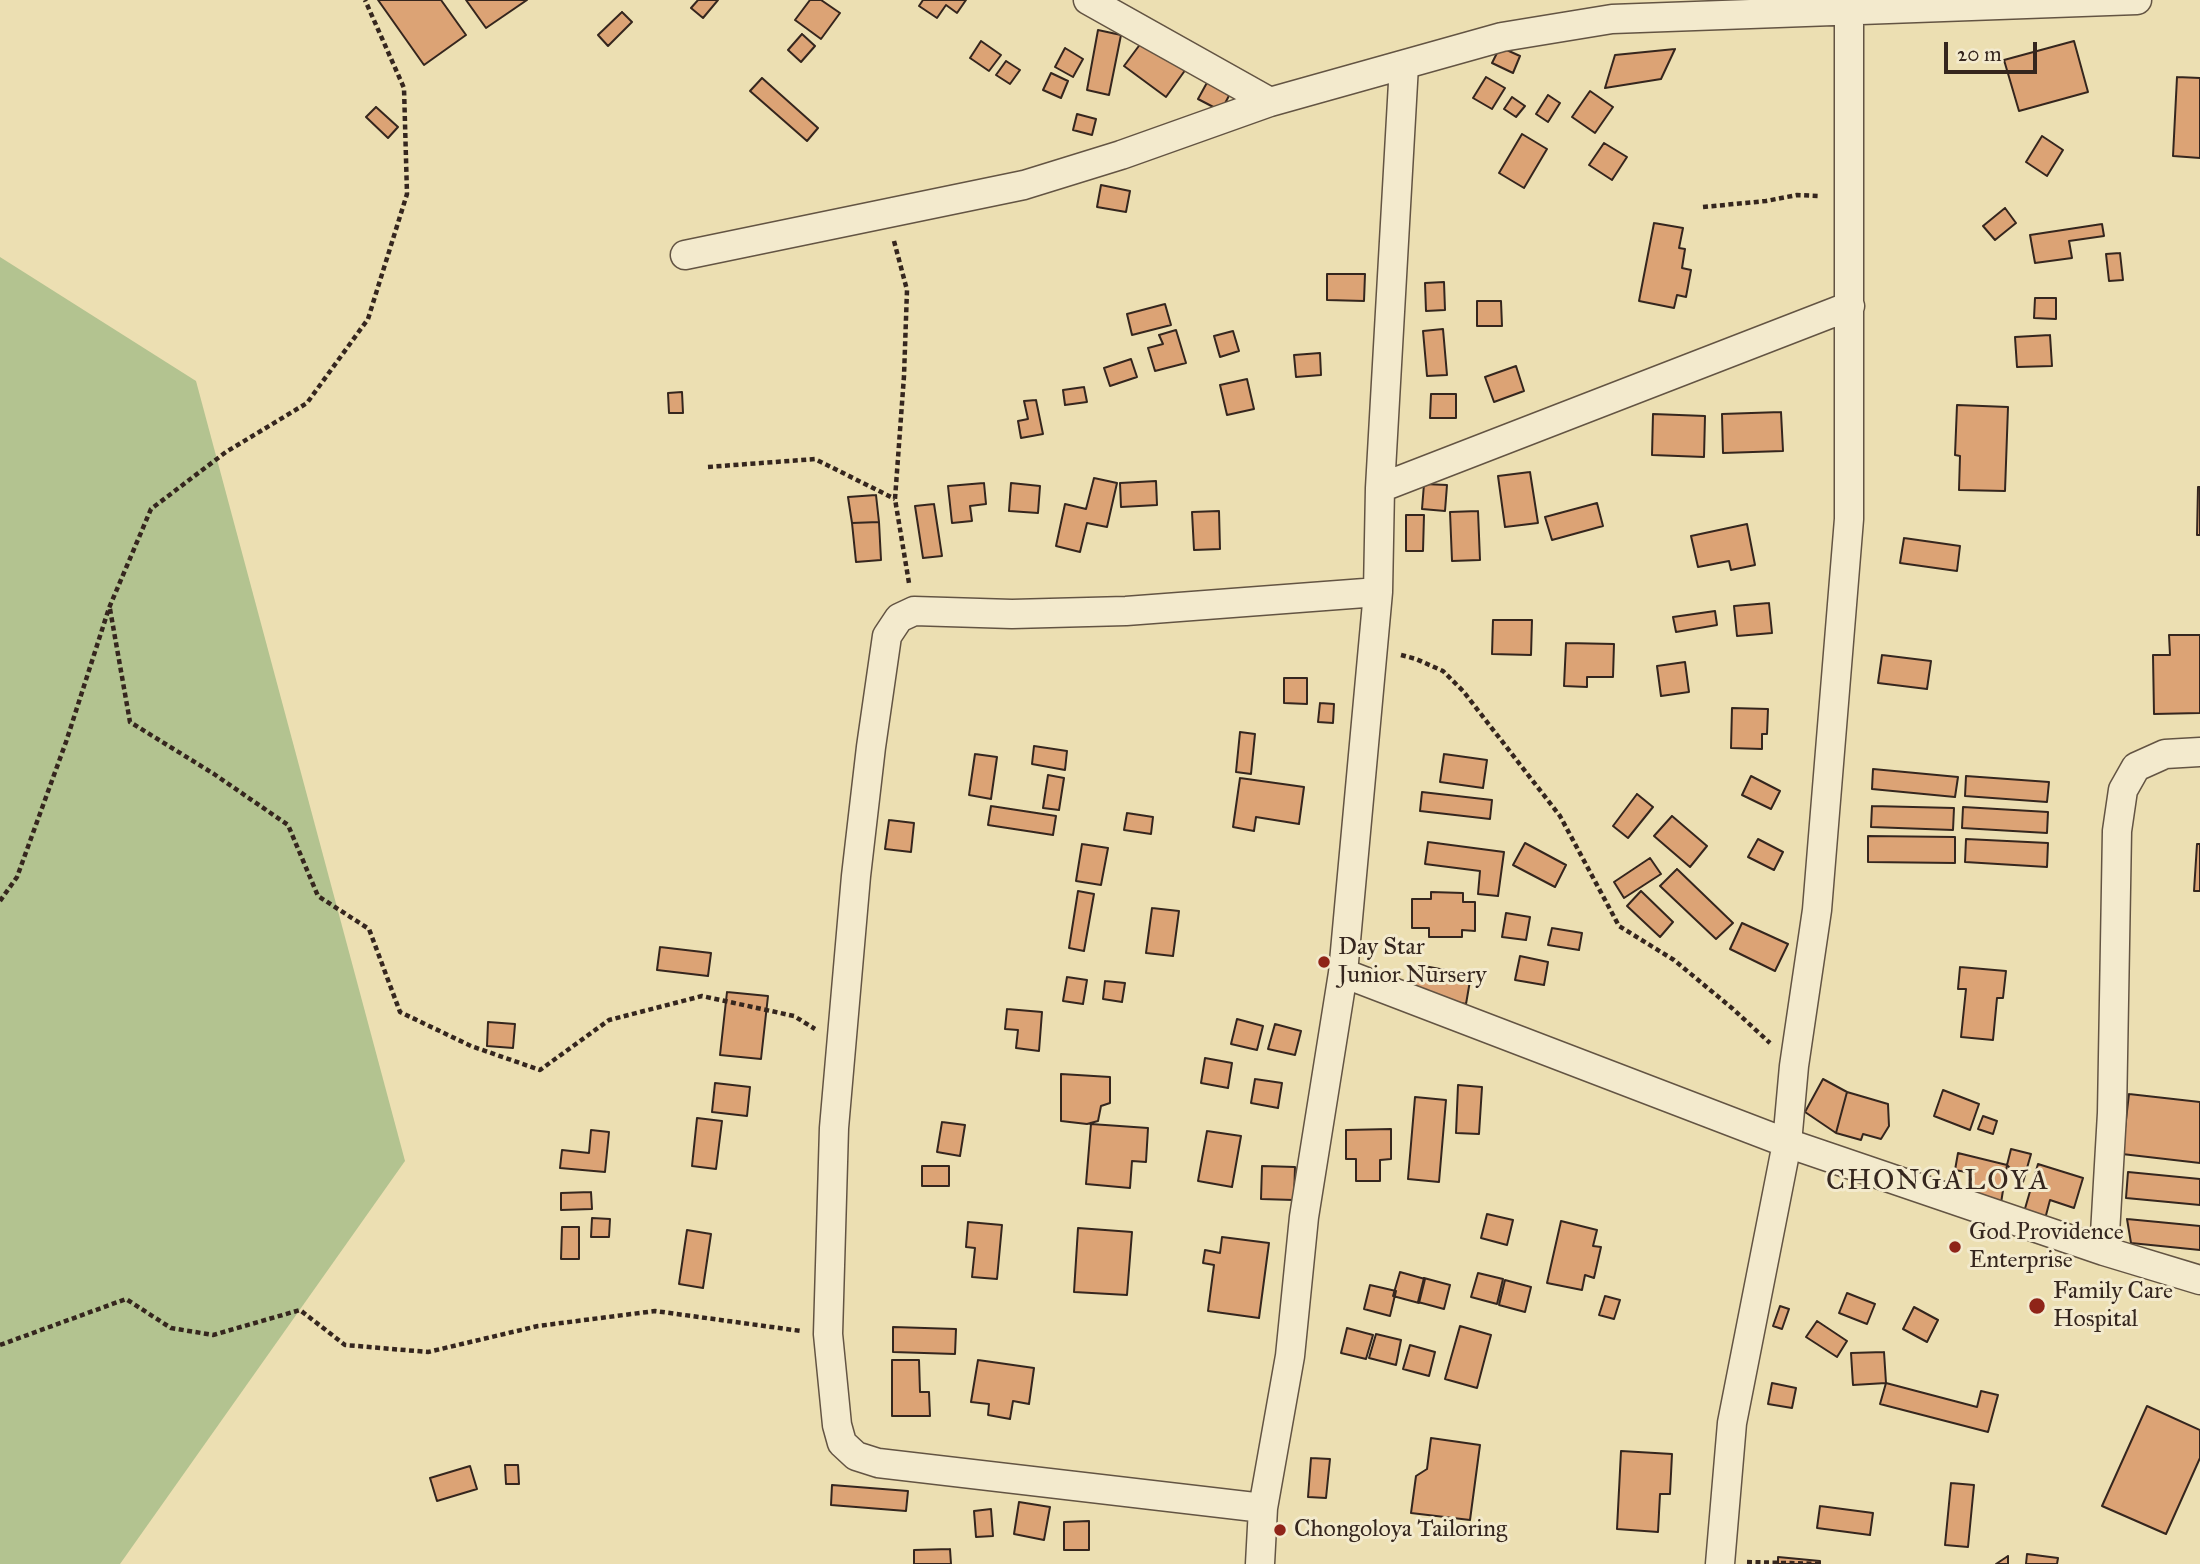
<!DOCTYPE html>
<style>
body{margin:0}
#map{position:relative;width:2200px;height:1564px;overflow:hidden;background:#ecdfb2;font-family:"IM FELL Great Primer",serif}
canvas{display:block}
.scale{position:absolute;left:1944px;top:42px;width:93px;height:32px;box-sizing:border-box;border:4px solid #35261e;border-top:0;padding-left:9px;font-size:21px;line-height:24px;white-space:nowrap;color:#35261e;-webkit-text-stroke:5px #f3eacd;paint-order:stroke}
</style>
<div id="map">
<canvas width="2200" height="1564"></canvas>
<div class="scale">20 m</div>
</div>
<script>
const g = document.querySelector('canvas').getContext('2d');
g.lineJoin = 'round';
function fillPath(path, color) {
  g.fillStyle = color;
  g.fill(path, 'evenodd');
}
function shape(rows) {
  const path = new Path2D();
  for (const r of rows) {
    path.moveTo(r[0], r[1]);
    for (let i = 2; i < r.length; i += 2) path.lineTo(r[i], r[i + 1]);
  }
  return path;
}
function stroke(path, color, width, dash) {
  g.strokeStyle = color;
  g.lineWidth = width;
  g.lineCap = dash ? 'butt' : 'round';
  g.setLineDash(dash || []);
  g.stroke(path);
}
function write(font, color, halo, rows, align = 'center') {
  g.font = font + ' "IM FELL Great Primer",serif';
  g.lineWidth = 6;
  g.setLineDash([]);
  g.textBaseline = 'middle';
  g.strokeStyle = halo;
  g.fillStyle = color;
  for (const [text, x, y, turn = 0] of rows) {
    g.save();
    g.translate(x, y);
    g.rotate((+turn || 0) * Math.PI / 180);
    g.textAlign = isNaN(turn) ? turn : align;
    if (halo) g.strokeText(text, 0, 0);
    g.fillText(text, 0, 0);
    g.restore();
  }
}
const green = shape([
 [0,257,196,381,405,1161,120,1564,0,1564]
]);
const building = shape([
 [378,0,441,0,466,35,424,65,378,0],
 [466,0,527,0,486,28,466,0],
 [698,0,718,0,703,18,691,8,698,0],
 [810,0,821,0,840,13,821,39,795,20,810,0],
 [923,0,966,0,957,13,946,5,937,18,919,6,923,0],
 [622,12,632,22,608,46,598,35,622,12],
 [1098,30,1121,35,1109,95,1087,90,1098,30],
 [802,34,815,46,801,62,788,50,802,34],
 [1144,39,1186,69,1166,97,1124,66,1144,39],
 [981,41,1001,55,989,71,970,58,981,41],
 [2074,41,2088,92,2019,111,2004,60,2074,41],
 [1500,47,1520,56,1513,73,1492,63,1500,47],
 [1065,48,1083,59,1073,77,1055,67,1065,48],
 [1675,49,1661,79,1605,88,1615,55,1675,49],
 [1006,61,1020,70,1010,84,996,75,1006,61],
 [1051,73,1068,81,1061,98,1043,90,1051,73],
 [1486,77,1505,88,1492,109,1473,98,1486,77],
 [2177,77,2200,78,2200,158,2173,156,2177,77],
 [762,78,818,128,807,141,750,91,762,78],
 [1209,79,1232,90,1221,111,1198,99,1209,79],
 [1590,91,1613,107,1595,133,1572,117,1590,91],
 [1548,95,1560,103,1548,122,1536,114,1548,95],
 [1512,97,1525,106,1516,117,1504,109,1512,97],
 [376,107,398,127,388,138,366,117,376,107],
 [1077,114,1096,119,1092,135,1073,130,1077,114],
 [1522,134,1547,149,1524,188,1499,173,1522,134],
 [2042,136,2063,150,2047,176,2026,162,2042,136],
 [1604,143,1627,157,1612,180,1589,165,1604,143],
 [1101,185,1130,191,1126,212,1097,207,1101,185],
 [2005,208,2016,223,1995,240,1983,226,2005,208],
 [1654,223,1683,228,1679,248,1685,249,1682,268,1691,270,1686,297,1677,295,1674,308,1639,301,1654,223],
 [2102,224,2104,236,2069,241,2072,258,2035,263,2030,235,2102,224],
 [2120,253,2123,280,2109,281,2106,254,2120,253],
 [1327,274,1365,274,1364,301,1327,300,1327,274],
 [1444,282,1445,310,1426,311,1425,283,1444,282],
 [2035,298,2056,298,2056,319,2034,318,2035,298],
 [1477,301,1501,301,1502,326,1477,326,1477,301],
 [1165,304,1171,325,1132,335,1127,314,1165,304],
 [1443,329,1447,375,1427,376,1423,331,1443,329],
 [1176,330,1186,363,1155,371,1148,348,1163,344,1159,335,1176,330],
 [1233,331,1239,351,1220,357,1214,336,1233,331],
 [2050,335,2052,366,2017,367,2015,337,2050,335],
 [1320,353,1321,375,1296,377,1294,355,1320,353],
 [1131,359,1137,377,1110,386,1104,368,1131,359],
 [1516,366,1524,391,1494,402,1485,377,1516,366],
 [1247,379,1254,409,1227,415,1220,385,1247,379],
 [1084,387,1087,402,1065,405,1063,390,1084,387],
 [682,392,683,413,669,413,668,393,682,392],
 [1431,394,1456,394,1456,418,1430,418,1431,394],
 [1036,400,1043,434,1021,438,1018,421,1028,419,1024,401,1036,400],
 [1957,405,2008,407,2005,491,1959,490,1960,456,1955,455,1957,405],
 [1781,412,1783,451,1723,453,1722,414,1781,412],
 [1653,414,1705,416,1704,457,1652,455,1653,414],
 [1530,472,1538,523,1505,527,1498,476,1530,472],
 [1094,478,1117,483,1107,527,1087,523,1080,552,1056,546,1065,504,1086,509,1094,478],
 [1156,481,1157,505,1121,507,1120,483,1156,481],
 [984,483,986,504,970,506,972,521,952,523,948,486,984,483],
 [1011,483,1040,486,1038,513,1009,511,1011,483],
 [1424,484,1447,485,1445,511,1422,509,1424,484],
 [2198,487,2200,487,2200,535,2197,535,2198,487],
 [876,495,879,522,852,523,848,497,876,495],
 [1597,503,1603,526,1552,540,1545,517,1597,503],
 [934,504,942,556,923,558,915,506,934,504],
 [1219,511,1220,549,1194,550,1192,512,1219,511],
 [1478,511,1480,560,1452,561,1450,512,1478,511],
 [1406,515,1424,515,1423,551,1406,551,1406,515],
 [879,522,881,560,856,562,852,523,879,522],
 [1747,524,1755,565,1731,570,1729,561,1698,567,1691,536,1747,524],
 [1904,538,1960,546,1957,571,1900,563,1904,538],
 [1769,603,1772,633,1737,636,1734,606,1769,603],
 [1715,611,1717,625,1676,632,1673,617,1715,611],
 [1493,620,1532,620,1531,655,1492,654,1493,620],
 [2169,635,2200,635,2200,713,2154,714,2153,655,2170,655,2169,635],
 [1566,643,1614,644,1613,677,1587,677,1587,687,1564,686,1566,643],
 [1882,655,1931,661,1927,689,1878,683,1882,655],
 [1685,662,1689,692,1661,696,1657,666,1685,662],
 [1284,678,1307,678,1307,704,1284,703,1284,678],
 [1320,703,1334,704,1333,723,1318,722,1320,703],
 [1732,708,1768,709,1767,734,1762,734,1762,749,1731,748,1732,708],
 [1240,732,1255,734,1251,774,1236,772,1240,732],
 [1034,746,1067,751,1065,770,1032,764,1034,746],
 [975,754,997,757,991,799,969,795,975,754],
 [1444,754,1487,760,1483,788,1440,782,1444,754],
 [1873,769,1958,777,1955,797,1872,789,1873,769],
 [1048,775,1064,778,1059,810,1043,808,1048,775],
 [1751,776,1780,791,1771,809,1742,795,1751,776],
 [1966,776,2049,782,2047,802,1965,796,1966,776],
 [1240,778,1304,787,1299,824,1256,817,1254,831,1233,827,1240,778],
 [1422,792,1492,800,1490,819,1420,811,1422,792],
 [1637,794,1653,807,1628,838,1613,826,1637,794],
 [991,806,1056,816,1053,835,988,825,991,806],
 [1872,806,1954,808,1953,830,1871,827,1872,806],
 [1963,807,2048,812,2047,833,1962,828,1963,807],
 [1127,813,1153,817,1151,834,1124,830,1127,813],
 [1672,816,1707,846,1690,867,1654,836,1672,816],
 [889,820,914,823,911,852,885,849,889,820],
 [1868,836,1955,837,1955,863,1868,862,1868,836],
 [1758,839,1783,852,1774,870,1748,857,1758,839],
 [1966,839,2048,843,2047,867,1965,862,1966,839],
 [1428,842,1504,852,1498,896,1478,894,1480,871,1425,864,1428,842],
 [1525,843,1566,865,1555,887,1513,865,1525,843],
 [1082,844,1108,848,1101,885,1076,881,1082,844],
 [2197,844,2200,844,2200,891,2194,891,2197,844],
 [1650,858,1661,874,1624,898,1614,882,1650,858],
 [1677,869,1733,923,1716,939,1660,886,1677,869],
 [1078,891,1094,894,1084,951,1069,948,1078,891],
 [1641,891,1673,922,1660,937,1627,906,1641,891],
 [1431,892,1463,893,1463,902,1475,902,1475,931,1462,930,1462,937,1429,937,1429,928,1412,928,1412,899,1431,899,1431,892],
 [1152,908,1179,911,1173,956,1146,953,1152,908],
 [1506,913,1530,917,1526,940,1502,937,1506,913],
 [1742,923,1788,944,1775,971,1730,949,1742,923],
 [1552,928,1582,933,1579,950,1548,945,1552,928],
 [660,947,711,953,708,976,657,970,660,947],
 [1520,956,1548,962,1544,985,1515,980,1520,956],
 [1419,965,1471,975,1466,1004,1413,994,1419,965],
 [1960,967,2006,971,2003,998,1997,998,1993,1040,1961,1037,1966,989,1958,989,1960,967],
 [1067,977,1087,980,1083,1004,1063,1001,1067,977],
 [1105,981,1125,983,1122,1002,1103,999,1105,981],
 [727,992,768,996,761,1059,720,1055,727,992],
 [1007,1009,1042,1012,1039,1051,1016,1048,1018,1030,1005,1029,1007,1009],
 [1237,1019,1263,1026,1257,1050,1231,1044,1237,1019],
 [488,1022,515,1024,513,1048,487,1046,488,1022],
 [1275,1024,1301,1031,1295,1055,1268,1049,1275,1024],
 [1205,1058,1232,1063,1228,1088,1201,1083,1205,1058],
 [1061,1074,1110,1077,1110,1103,1101,1106,1098,1121,1087,1124,1061,1121,1061,1074],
 [1255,1079,1282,1083,1278,1108,1251,1103,1255,1079],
 [1823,1079,1847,1092,1836,1133,1805,1112,1823,1079],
 [715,1083,750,1087,747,1116,712,1112,715,1083],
 [1458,1085,1482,1087,1479,1134,1456,1133,1458,1085],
 [1943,1090,1979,1104,1970,1130,1934,1116,1943,1090],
 [1847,1092,1888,1104,1889,1126,1881,1139,1863,1134,1861,1140,1836,1133,1847,1092],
 [2129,1094,2200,1102,2200,1163,2122,1154,2129,1094],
 [1415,1097,1446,1100,1439,1182,1408,1179,1415,1097],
 [1983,1116,1997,1121,1993,1134,1978,1129,1983,1116],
 [697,1118,722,1121,716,1169,692,1166,697,1118],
 [942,1122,965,1125,960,1156,937,1152,942,1122],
 [1091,1124,1148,1128,1146,1162,1132,1161,1130,1188,1086,1184,1091,1124],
 [1391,1129,1391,1159,1380,1160,1380,1181,1356,1181,1356,1159,1346,1159,1346,1130,1391,1129],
 [591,1130,609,1132,605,1172,560,1168,562,1150,589,1153,591,1130],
 [1207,1131,1241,1136,1232,1187,1198,1181,1207,1131],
 [2011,1149,2031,1154,2023,1182,2007,1165,2011,1149],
 [1958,1153,2007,1165,2001,1203,1966,1196,1971,1173,1955,1170,1958,1153],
 [2038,1164,2083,1178,2074,1208,2050,1200,2045,1219,2024,1212,2038,1164],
 [922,1166,949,1166,949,1186,922,1186,922,1166],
 [1262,1166,1295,1167,1294,1200,1261,1199,1262,1166],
 [2128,1172,2200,1179,2200,1205,2126,1198,2128,1172],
 [591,1192,592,1209,561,1210,561,1193,591,1192],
 [1487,1214,1513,1220,1507,1245,1481,1238,1487,1214],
 [592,1218,610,1219,609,1237,591,1237,592,1218],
 [2127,1219,2200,1226,2200,1250,2131,1243,2127,1219],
 [1561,1221,1597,1230,1593,1246,1601,1247,1594,1278,1585,1275,1582,1290,1547,1283,1561,1221],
 [968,1222,1002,1225,997,1279,972,1277,975,1248,966,1247,968,1222],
 [562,1227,579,1227,579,1259,561,1259,562,1227],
 [1078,1228,1132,1232,1127,1295,1074,1292,1078,1228],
 [687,1230,711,1234,703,1288,679,1284,687,1230],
 [1222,1237,1269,1243,1259,1318,1208,1311,1214,1265,1203,1263,1205,1250,1220,1253,1222,1237],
 [1400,1272,1425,1279,1419,1303,1393,1296,1400,1272],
 [1478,1273,1503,1279,1497,1304,1471,1297,1478,1273],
 [1424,1278,1450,1285,1444,1309,1418,1302,1424,1278],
 [1505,1280,1531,1287,1525,1312,1499,1305,1505,1280],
 [1370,1285,1396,1291,1390,1316,1364,1309,1370,1285],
 [1847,1293,1875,1304,1867,1324,1839,1313,1847,1293],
 [1605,1296,1620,1300,1614,1319,1599,1315,1605,1296],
 [1780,1306,1789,1309,1782,1329,1773,1326,1780,1306],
 [1914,1307,1938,1320,1927,1342,1903,1329,1914,1307],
 [1817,1321,1847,1341,1837,1357,1806,1337,1817,1321],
 [1460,1326,1491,1335,1477,1388,1445,1379,1460,1326],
 [893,1327,956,1329,955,1354,893,1352,893,1327],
 [1347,1328,1373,1335,1366,1359,1341,1353,1347,1328],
 [1376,1334,1401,1340,1396,1365,1369,1358,1376,1334],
 [1410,1345,1435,1352,1429,1376,1403,1369,1410,1345],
 [1884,1352,1886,1383,1853,1385,1851,1353,1884,1352],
 [892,1360,919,1360,920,1392,929,1392,930,1416,892,1416,892,1360],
 [978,1360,1034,1368,1029,1404,1013,1401,1010,1419,988,1415,989,1404,971,1402,978,1360],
 [1772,1383,1796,1388,1792,1408,1768,1404,1772,1383],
 [1886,1383,1977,1407,1981,1391,1998,1395,1988,1432,1880,1404,1886,1383],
 [2147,1406,2200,1430,2200,1458,2166,1534,2102,1506,2147,1406],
 [1431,1438,1480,1445,1470,1520,1411,1513,1416,1476,1427,1469,1431,1438],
 [1621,1451,1672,1454,1670,1494,1660,1494,1658,1532,1617,1529,1621,1451],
 [1311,1458,1330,1459,1326,1498,1308,1497,1311,1458],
 [505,1465,518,1465,519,1484,506,1484,505,1465],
 [470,1466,477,1489,437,1501,430,1478,470,1466],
 [1951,1483,1974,1485,1968,1547,1945,1545,1951,1483],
 [832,1485,908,1491,906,1511,831,1505,832,1485],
 [1019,1502,1050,1507,1044,1540,1014,1534,1019,1502],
 [1820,1506,1873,1513,1870,1535,1817,1528,1820,1506],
 [991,1509,993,1536,976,1537,974,1511,991,1509],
 [1089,1521,1089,1550,1064,1550,1064,1522,1089,1521],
 [950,1549,951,1564,914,1564,914,1550,950,1549],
 [2027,1554,2058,1558,2057,1564,2026,1564,2027,1554],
 [2008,1556,2008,1564,1996,1564,2008,1556],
 [1778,1557,1820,1561,1820,1564,1778,1564,1778,1557]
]);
const path = shape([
 [1703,207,1766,201,1797,195,1820,196],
 [894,241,907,290,904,376,895,499,909,583],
 [708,467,815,459,895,499],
 [110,609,130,722,214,774,288,825,318,896,369,929,400,1012,471,1046,540,1070,609,1020,702,996,794,1016,815,1029],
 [1401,655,1416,659,1443,671,1463,691,1560,816,1619,926,1674,960,1733,1009,1770,1043],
 [0,901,17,877,66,742,109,608,151,509,226,452,307,403,368,319,407,194,404,88,365,0],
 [0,1345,126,1299,171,1328,213,1335,300,1310,345,1345,428,1352,538,1326,655,1311,801,1331],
 [1747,1562,1823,1564]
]);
const street = shape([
 [1088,0,1270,102],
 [685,255,1024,185,1121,155,1270,102,1502,37,1612,19,2137,0],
 [1380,488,1850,306],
 [1343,973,1787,1143,2104,1251,2200,1280],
 [2104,1251,2112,1113,2117,831,2123,790,2136,767,2165,754,2200,752],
 [1263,1508,878,1463,856,1456,842,1443,837,1425,828,1334,834,1128,856,876,871,747,887,636,899,618,914,611,1012,614,1126,611,1378,592],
 [1260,1564,1263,1508,1290,1356,1304,1217,1343,973,1378,592,1380,488,1404,65],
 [1720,1564,1732,1423,1787,1143,1794,1066,1817,910,1849,519,1849,10]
]);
const markers = [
 [1324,962,7,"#8f2418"],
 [1955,1247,7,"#8f2418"],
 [2037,1306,9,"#8f2418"],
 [1280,1530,7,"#8f2418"]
];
const poiNames = [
 ["Day Star",1338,948],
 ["Junior Nursery",1338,976],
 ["God Providence",1969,1233],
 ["Enterprise",1969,1261],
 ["Family Care",2053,1292],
 ["Hospital",2053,1320],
 ["Chongoloya Tailoring",1294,1530]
];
const quarterNames = [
 ["CHONGALOYA",1938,1182]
];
fillPath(green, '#b3c390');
fillPath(building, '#dca375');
stroke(building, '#35261e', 2);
stroke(street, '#635443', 31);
stroke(path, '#35261e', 4.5, [5, 3.5]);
stroke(street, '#f3eacd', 28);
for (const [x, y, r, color] of markers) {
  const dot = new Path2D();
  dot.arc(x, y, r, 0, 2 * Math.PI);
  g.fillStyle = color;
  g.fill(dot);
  stroke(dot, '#f3eacd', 2.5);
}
write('24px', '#35261e', '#f3eacd', poiNames, 'left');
g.letterSpacing = '2px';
write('28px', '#35261e', '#f3eacd', quarterNames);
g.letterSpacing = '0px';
</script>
